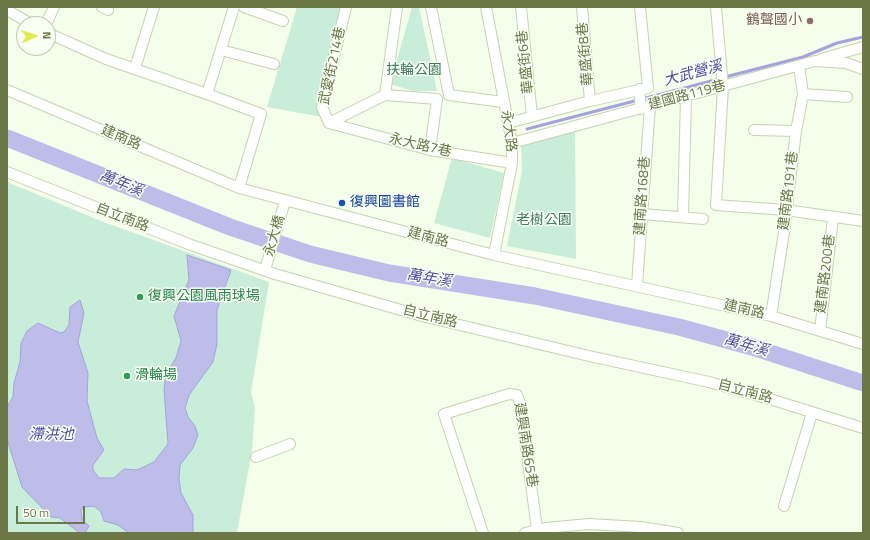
<!DOCTYPE html>
<meta charset="utf-8">
<style>
body{margin:0}
#map{position:relative;width:870px;height:540px;overflow:hidden;background:#f5feeb;font-family:"Titillium Web",sans-serif}
canvas{display:block}
.frame{position:absolute;inset:0;border:8px solid #6c7748;pointer-events:none}
.north{position:absolute;left:16px;top:16px;width:40px;height:40px;box-sizing:border-box;background:#f9fff3;border:1px solid #c1c9af;border-radius:50%;rotate:87deg;font-size:11px;font-weight:700;line-height:16px;text-align:center;color:#6c7748}
.north::after{content:'';display:block;margin:auto;width:14px;height:18px;background:#dfed4b;clip-path:polygon(50% 0,100% 100%,50% 72%,0 100%)}
.scale{position:absolute;left:16px;top:506px;width:69px;height:18px;box-sizing:border-box;border:2px solid #6c7748;border-top:0;padding-left:5px;font-size:12px;line-height:14px;white-space:nowrap;color:#6c7748;-webkit-text-stroke:3px #f9fff3;paint-order:stroke}
</style>
<div id="map">
<canvas width="870" height="540"></canvas>
<div class="frame"></div>
<div class="north">N</div>
<div class="scale">50 m</div>
</div>
<script>
const g = document.querySelector('canvas').getContext('2d');
g.lineJoin = 'round';
function fillPath(path, color) {
  g.fillStyle = color;
  g.fill(path, 'evenodd');
}
function shape(rows) {
  const path = new Path2D();
  for (const r of rows) {
    path.moveTo(r[0], r[1]);
    for (let i = 2; i < r.length; i += 2) path.lineTo(r[i], r[i + 1]);
  }
  return path;
}
function stroke(path, color, width, dash) {
  g.strokeStyle = color;
  g.lineWidth = width;
  g.lineCap = dash ? 'butt' : 'round';
  g.setLineDash(dash || []);
  g.stroke(path);
}
function write(font, color, halo, rows, align = 'center') {
  g.font = font + ' "Titillium Web","Noto Sans TC",sans-serif';
  g.lineWidth = 3;
  g.setLineDash([]);
  g.textBaseline = 'middle';
  g.strokeStyle = halo;
  g.fillStyle = color;
  for (const [text, x, y, turn = 0] of rows) {
    g.save();
    g.translate(x, y);
    g.rotate((+turn || 0) * Math.PI / 180);
    g.textAlign = isNaN(turn) ? turn : align;
    if (halo) g.strokeText(text, 0, 0);
    g.fillText(text, 0, 0);
    g.restore();
  }
}
const green = shape([
 [297,7,347,7,322,117,267,107],
 [412,7,419,7,437,91,413,91,390,84],
 [575,128,576,259,507,246,522,171,521,139],
 [452,158,504,173,490,238,434,223],
 [7,182,101,221,269,282,251,393,255,407,252,450,237,533,7,533]
]);
const water = shape([
 [187,255,231,270,217,310,217,344,213,362,189,395,185,408,188,417,195,426,198,435,193,448,180,465,179,479,181,493,193,515,193,533,129,533,118,525,104,521,101,512,94,506,85,507,81,510,82,519,89,526,85,533,80,533,60,518,51,517,22,487,7,439,7,407,13,397,14,383,20,362,21,343,27,331,38,323,60,333,64,332,69,325,70,307,80,300,84,313,78,342,88,373,87,401,97,438,104,450,93,465,93,470,99,478,114,478,124,469,137,470,154,462,168,444,164,389,166,374,176,358,181,341,174,316,189,280,187,255]
]);
const stream = shape([
 [725,77,803,57,837,43,863,37],
 [527,129,719,79]
]);
const river = shape([
 [7,138,230,227,310,254,389,273,535,296,679,327,752,347,863,383]
]);
const street = shape([
 [102,7,108,10],
 [244,7,283,21],
 [431,7,449,95,503,102],
 [486,7,512,143,512,163,494,255],
 [521,7,532,116],
 [582,7,590,101],
 [716,7,723,87,716,205,786,210,863,221],
 [7,10,31,24],
 [46,24,54,7],
 [48,33,106,59,207,94,234,7],
 [221,50,274,64],
 [821,59,863,47],
 [135,68,154,7],
 [639,89,641,109],
 [7,90,239,188,494,255,771,316,863,344],
 [207,94,261,114,239,188],
 [803,94,847,97],
 [385,95,437,99,430,150],
 [329,123,430,150,512,163],
 [329,123,385,95,397,7],
 [329,123,322,107,346,7],
 [508,123,590,101,648,88,640,7],
 [754,130,796,131],
 [512,143,815,61,846,63,863,69],
 [7,172,191,245,275,274,422,316,589,356,709,382,773,400,863,428],
 [642,214,703,219],
 [683,216,686,97],
 [265,270,285,201],
 [637,285,650,106],
 [771,316,784,232,796,131,803,94,799,66],
 [820,331,833,218],
 [256,457,290,444],
 [784,506,812,413],
 [483,533,444,414,509,394,517,395,520,403,537,529],
 [525,533,545,528,589,524,641,527,678,533]
]);
const markers = [
 [810,21,4,"#8d6e63"],
 [342,203,4,"#1a4fb4"],
 [140,297,4,"#2e9e5b"],
 [127,376,4,"#2e9e5b"]
];
const educationNames = [
 ["鶴聲國小",802,21]
];
const streetNames = [
 ["華盛街8巷",586,54,-95],
 ["華盛街6巷",526,62,-96],
 ["武愛街214巷",333,66,-78],
 ["建國路119巷",687,96,-15],
 ["永大路",508,131,82],
 ["建南路",121,138,23],
 ["永大路7巷",420,146,13],
 ["建南路191巷",789,191,-83],
 ["建南路168巷",643,196,-86],
 ["自立南路",122,218,21],
 ["永大橋",275,236,-74],
 ["建南路",428,238,15],
 ["建南路200巷",826,274,-83],
 ["建南路",744,310,13],
 ["自立南路",430,317,14],
 ["自立南路",745,392,15],
 ["建興南路65巷",525,445,81]
];
const parkNames = [
 ["扶輪公園",414,71],
 ["老樹公園",544,221]
];
const transitNames = [
 ["復興圖書館",350,203]
];
const leisureNames = [
 ["復興公園風雨球場",148,297],
 ["滑輪場",135,376]
];
const waterNames = [
 ["大武營溪",693,74,-15],
 ["萬年溪",121,184,22],
 ["萬年溪",429,279,9],
 ["萬年溪",746,346,16],
 ["滯洪池",51,435]
];
fillPath(green, '#c8edd9');
fillPath(water, '#bebdea');
stroke(water, '#a4a3dc', 1);
stroke(stream, '#a4a3dc', 3);
stroke(river, '#bebdea', 17);
stroke(street, '#c7d2af', 12);
stroke(street, '#fff', 10);
for (const [x, y, r, color] of markers) {
  const dot = new Path2D();
  dot.arc(x, y, r, 0, 2 * Math.PI);
  g.fillStyle = color;
  g.fill(dot);
  stroke(dot, '#f9fff3', 1.5);
}
write('14px', '#785e54', '#f9fff3', educationNames, 'right');
write('14px', '#6c7748', '#f9fff3', streetNames);
write('14px', '#407b62', '#f9fff3', parkNames);
write('14px', '#164399', '#f9fff3', transitNames, 'left');
write('14px', '#27864d', '#f9fff3', leisureNames, 'left');
write('italic 15px', '#4e4ca6', '#f9fff3', waterNames);
</script>
